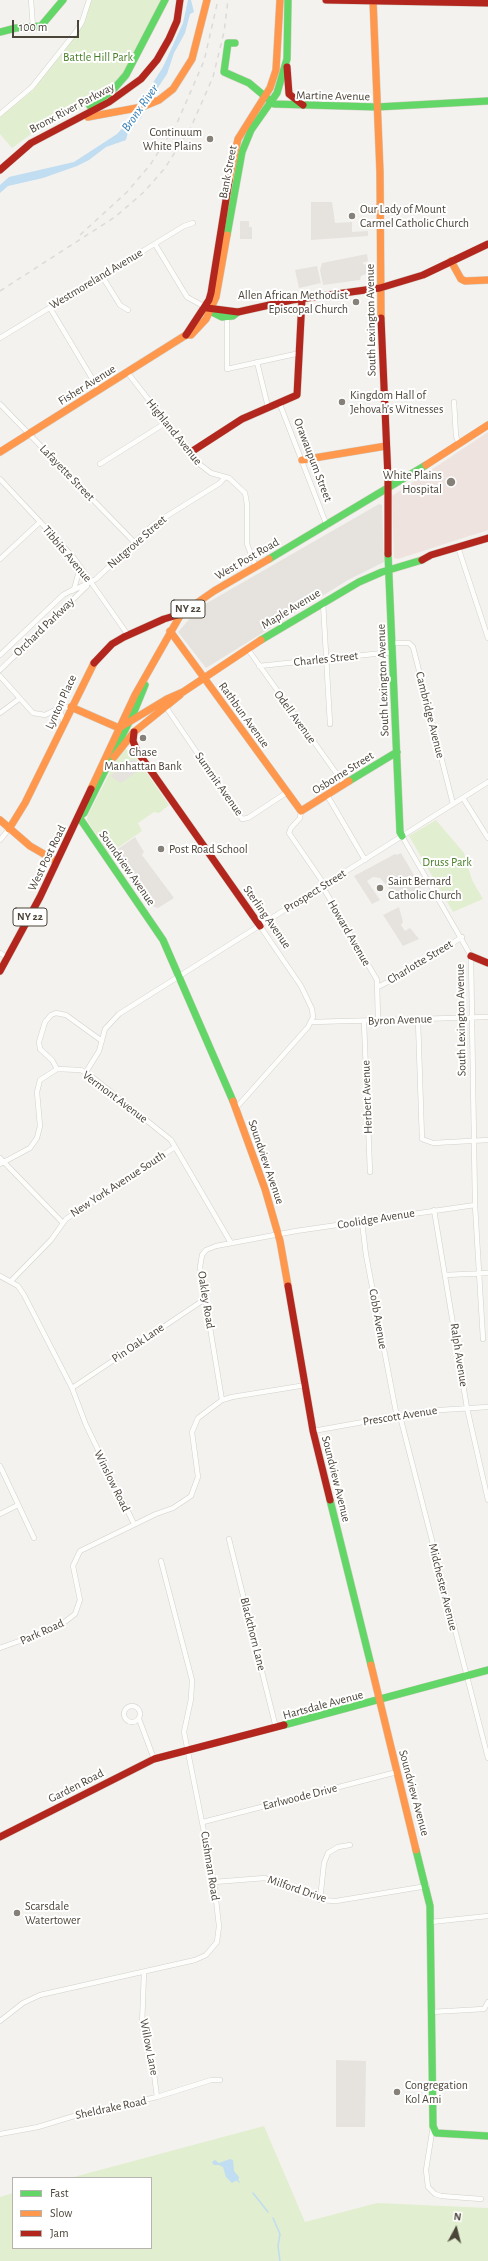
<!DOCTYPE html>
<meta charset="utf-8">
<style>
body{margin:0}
#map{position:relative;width:488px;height:2261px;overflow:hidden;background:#f4f2ee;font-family:"Alegreya Sans",sans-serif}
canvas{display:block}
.legend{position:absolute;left:12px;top:2177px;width:140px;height:72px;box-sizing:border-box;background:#fff;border:1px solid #b7b4b0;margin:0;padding:5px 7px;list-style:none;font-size:12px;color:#4b4439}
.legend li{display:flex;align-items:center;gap:8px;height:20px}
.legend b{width:20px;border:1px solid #b7b4b0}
.north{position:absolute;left:436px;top:2209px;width:40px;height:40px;-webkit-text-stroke:3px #fff;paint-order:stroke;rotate:7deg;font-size:11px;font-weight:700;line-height:16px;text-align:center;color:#4b4439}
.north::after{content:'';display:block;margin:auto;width:14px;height:18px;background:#4b4439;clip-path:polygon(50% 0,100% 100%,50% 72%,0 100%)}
.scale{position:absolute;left:12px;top:20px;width:67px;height:18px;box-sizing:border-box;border:2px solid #4b4439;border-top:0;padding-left:5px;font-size:12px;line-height:14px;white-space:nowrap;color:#4b4439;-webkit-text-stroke:3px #fff;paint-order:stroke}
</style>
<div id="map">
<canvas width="488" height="2261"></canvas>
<ul class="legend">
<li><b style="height:5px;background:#63d668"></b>Fast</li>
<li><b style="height:5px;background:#ff974d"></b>Slow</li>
<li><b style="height:5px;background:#b3261e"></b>Jam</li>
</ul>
<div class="north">N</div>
<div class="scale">100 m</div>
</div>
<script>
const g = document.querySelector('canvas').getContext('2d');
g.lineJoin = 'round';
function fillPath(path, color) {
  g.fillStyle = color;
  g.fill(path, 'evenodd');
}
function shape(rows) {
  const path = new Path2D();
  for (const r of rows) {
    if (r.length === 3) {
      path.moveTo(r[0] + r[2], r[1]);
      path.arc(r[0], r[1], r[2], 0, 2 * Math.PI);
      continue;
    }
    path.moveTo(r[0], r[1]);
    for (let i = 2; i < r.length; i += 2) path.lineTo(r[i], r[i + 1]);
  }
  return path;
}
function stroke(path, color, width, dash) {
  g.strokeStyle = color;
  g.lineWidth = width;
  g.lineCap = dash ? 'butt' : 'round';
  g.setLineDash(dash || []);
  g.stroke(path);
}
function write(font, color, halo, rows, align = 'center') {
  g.font = font + ' "Alegreya Sans",sans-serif';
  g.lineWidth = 4;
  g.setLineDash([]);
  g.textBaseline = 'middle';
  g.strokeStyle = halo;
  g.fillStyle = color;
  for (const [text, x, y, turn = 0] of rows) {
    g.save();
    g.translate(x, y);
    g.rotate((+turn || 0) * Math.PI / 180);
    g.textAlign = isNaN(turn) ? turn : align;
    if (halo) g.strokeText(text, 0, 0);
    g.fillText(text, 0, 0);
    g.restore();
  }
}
const medical = shape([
 [488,432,488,530,398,559,394,558,392,496]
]);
const green = shape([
 [91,0,163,0,119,81,89,105,34,132,12,148,0,134,0,117,33,90,80,30],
 [125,749,132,752,169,805,159,813,154,812,138,823,142,831,110,853,108,853,87,820,88,815,119,755],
 [436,820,464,853,472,880,483,899,453,912,409,836],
 [264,2126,305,2222,377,2203,488,2208,488,2261,0,2261,0,2197,13,2193,13,2248,151,2248,151,2178,70,2178]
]);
const parking = shape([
 [311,202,332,202,335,223,352,222,352,232,368,231,368,236,311,240],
 [240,221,249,221,249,227,252,227,252,239,240,239],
 [367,254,368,261,362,263,366,265,366,274,361,276,360,280,323,285,320,270,322,263],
 [317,266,321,283,299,288,295,270],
 [379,504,382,505,384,562,348,580,206,668,178,632,200,607],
 [133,759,141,764,141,769,121,783,113,778,111,775],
 [135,837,144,852,142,855,174,898,158,908,154,907,149,900,152,897,149,895,144,894,141,896,138,891,142,888,128,870,128,865,123,867,119,862,121,860,115,851],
 [401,853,421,887,399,899,380,878,373,877,367,881,380,900,372,904,354,876,395,854,397,855],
 [399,907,403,922,401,925,405,931,410,928,419,939,403,946,383,915],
 [336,2060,366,2061,365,2127,336,2127]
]);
const water = shape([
 [188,0,191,0,194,12,190,14,185,33,174,53,167,74,149,101,141,118,136,122,134,127,128,132,126,140,106,147,89,160,77,166,43,178,8,186,0,193,0,185,9,177,74,162,117,134,128,122,163,67,183,23],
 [230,2159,233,2160,234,2171,239,2177,239,2179,232,2183,226,2177,223,2167,219,2165,214,2165,212,2162,215,2160,219,2163]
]);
const stream = shape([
 [237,2180,239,2182],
 [253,2193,268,2212],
 [273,2218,280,2234,278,2246,280,2261]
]);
const street = shape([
 [31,0,33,27],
 [0,114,32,87,75,33,82,22,89,0],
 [155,244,187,297,205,307],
 [102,276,120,305,128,310],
 [50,308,99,390],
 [227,317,227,369,300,353],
 [0,338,184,226,193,223],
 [257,362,268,407],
 [127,372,198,463,211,473,229,478,245,493,247,504,247,544,256,567],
 [279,402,327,526],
 [454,402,456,436,459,444],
 [0,404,134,542],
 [100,464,167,422],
 [0,479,74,558,128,635],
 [458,547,488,638],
 [0,559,40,522],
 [72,591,96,579,154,524,220,483,225,477],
 [323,602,330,724],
 [392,643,409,643,413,647,453,804],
 [247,648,344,784],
 [0,655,63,595,74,589,80,568],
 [259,666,393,652],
 [0,670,87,586],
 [0,676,33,713,45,715,59,708,71,707],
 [166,707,242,819,248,818,286,793],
 [52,712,61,713,63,721],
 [0,713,19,699],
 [327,795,365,860],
 [463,798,488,838],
 [301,811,300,818,291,828,289,833,322,881,324,889,377,980,378,1021],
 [402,836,471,956,475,1205,483,1339],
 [0,840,9,829],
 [0,953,8,958],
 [378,987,407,972,462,937],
 [418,1020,422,1139,433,1143,488,1140],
 [312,1022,488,1017],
 [364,1022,370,1172],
 [57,1069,52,1060,40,1049,39,1042,45,1022,51,1015,56,1013,66,1015,102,1041],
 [86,1072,99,1051,105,1029,119,1014,488,782],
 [236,1108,308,1027,313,1017,312,1009,301,986,260,926],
 [0,1158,62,1222],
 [0,1164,30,1148,37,1138,40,1126,37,1092,40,1080,57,1069,81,1070,91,1076,171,1140,231,1243],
 [434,1210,467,1408,488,1500],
 [362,1222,366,1255,396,1412,401,1420,488,1758],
 [445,1275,488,1273],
 [0,1276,18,1286,24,1295,72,1388,86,1425,134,1524],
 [11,1281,51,1240,66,1219,175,1147],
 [72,1388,205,1299],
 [222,1400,200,1267,202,1255,206,1250,216,1246,296,1231,475,1205],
 [313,1431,424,1411,488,1407],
 [0,1466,34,1538],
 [0,1514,18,1505],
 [229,1539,276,1728],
 [0,1648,42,1633,66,1621,75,1614,80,1600,73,1566,80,1551,156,1514,173,1508,191,1496,198,1477,192,1432,198,1418,222,1400,232,1397,306,1385],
 [132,1714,8],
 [139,1719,154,1759],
 [203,1822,397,1772],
 [214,1882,265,1878,320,1900,336,1901,427,1886],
 [320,1900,324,1863,328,1853,338,1847,350,1845],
 [431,1922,488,1916],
 [144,1972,142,2025,153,2066,157,2097],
 [431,2012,484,2009,488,2002],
 [0,2021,23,2003,40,1995,195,1960,206,1955,217,1942,219,1926,214,1882,184,1732,191,1699,192,1680,161,1561],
 [433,2126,426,2170,428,2187,435,2194,441,2196,481,2199],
 [0,2134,38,2127,84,2113,157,2097,211,2080,220,2080]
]);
const fast = shape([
 [0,32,16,28,41,26,63,0],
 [235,43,228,43,224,72,249,83,274,104,377,107,488,101],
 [90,106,112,91,126,75,165,0],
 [227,235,242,152,251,130,277,93,287,59,288,0],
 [208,310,222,317,233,316,238,312],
 [388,554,400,832,402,836],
 [269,559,426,465],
 [261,640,359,582,382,572,422,560],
 [349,781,397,752],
 [79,817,163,940,233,1101],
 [79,817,84,813,134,712,145,685],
 [330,1500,371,1665],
 [284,1725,488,1670],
 [416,1850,430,1906,433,2126,436,2133,488,2136]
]);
const slow = shape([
 [373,0,380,172,381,318],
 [88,117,142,107,159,100,173,89,192,59,207,0],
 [229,181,238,139,270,88,276,70,280,0],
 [451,261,461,279,465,281,488,280],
 [0,452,186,335,191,335,206,319,216,297,227,235],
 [302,460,386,446],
 [426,465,488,425],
 [170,631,301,811,349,781],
 [71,707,119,728,167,699,183,692,261,640],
 [114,757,134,732,180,695],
 [91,789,135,695,181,614,214,591,269,559],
 [0,820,30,846,56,861],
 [9,829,25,803,94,663],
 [233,1101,265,1189,280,1241,288,1286],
 [371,1665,416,1850]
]);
const jam = shape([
 [326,0,488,3],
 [287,67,289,94,303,105],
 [0,170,31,143,109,102,141,79,157,60,169,39,177,21,180,0],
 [207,308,238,312,292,300,380,288,423,275,488,244],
 [381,318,388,478,388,554],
 [186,335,209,300,211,293,229,181],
 [191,452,242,419,297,395,302,299],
 [422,560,431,555,488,538],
 [94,663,112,644,124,637,164,619,181,614],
 [134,732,133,741,137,751,260,926],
 [471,956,488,963],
 [0,971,40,897,91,789],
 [288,1286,313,1431,330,1500],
 [0,1837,154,1759,284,1725]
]);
const rail = shape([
 [80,235,127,192,150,165,177,123,204,61,218,0],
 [0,291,115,217,144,192,165,168,191,127,213,77,224,32,228,0]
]);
const markers = [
 [210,139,4,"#868178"],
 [352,216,4,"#868178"],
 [356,302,4,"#868178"],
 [342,402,4,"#868178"],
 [451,482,5,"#868178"],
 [143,738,4,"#868178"],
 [161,849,4,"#868178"],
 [380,888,4,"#868178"],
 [17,1913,4,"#868178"],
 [397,2092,4,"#868178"]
];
const shields = [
 [188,609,34],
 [30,917,34]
];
const shieldNames = [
 ["NY 22",188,609],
 ["NY 22",30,917]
];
const parkNames = [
 ["Battle Hill Park",98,57],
 ["Druss Park",447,862]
];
const streetNames = [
 ["Martine Avenue",333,96,1],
 ["Bronx River Parkway",72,108,-28],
 ["Bank Street",228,172,-79],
 ["Westmoreland Avenue",96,279,-31],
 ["South Lexington Avenue",371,320,-91],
 ["Fisher Avenue",87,385,-32],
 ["Highland Avenue",174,432,51],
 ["Orawaupum Street",313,460,69],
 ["Lafayette Street",67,473,46],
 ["Nutgrove Street",137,542,-41],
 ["Tibbits Avenue",67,554,50],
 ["West Post Road",247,559,-30],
 ["Maple Avenue",291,609,-31],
 ["Orchard Parkway",44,627,-44],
 ["Charles Street",326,659,-6],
 ["South Lexington Avenue",383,680,-92],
 ["Lynton Place",61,702,-65],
 ["Rathbun Avenue",244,715,54],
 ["Cambridge Avenue",430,715,76],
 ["Odell Avenue",295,717,54],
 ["Osborne Street",343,773,-32],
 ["Summit Avenue",219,784,55],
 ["West Post Road",47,858,-64],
 ["Soundview Avenue",127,868,55],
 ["Prospect Street",315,891,-32],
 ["Sterling Avenue",267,917,55],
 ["Howard Avenue",349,933,60],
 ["Charlotte Street",420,962,-31],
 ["Byron Avenue",400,1020,-2],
 ["South Lexington Avenue",461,1020,-91],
 ["Vermont Avenue",115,1097,37],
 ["Herbert Avenue",367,1097,-92],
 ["Soundview Avenue",266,1162,71],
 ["New York Avenue South",118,1184,-33],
 ["Coolidge Avenue",376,1219,-9],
 ["Oakley Road",206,1300,81],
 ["Cobb Avenue",378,1319,80],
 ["Pin Oak Lane",138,1343,-34],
 ["Ralph Avenue",459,1355,81],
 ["Prescott Avenue",400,1416,-9],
 ["Soundview Avenue",336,1479,76],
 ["Winslow Road",112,1481,64],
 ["Midchester Avenue",443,1587,76],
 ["Park Road",42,1632,-24],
 ["Blackthorn Lane",253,1634,76],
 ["Hartsdale Avenue",323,1705,-15],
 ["Garden Road",76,1786,-27],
 ["Soundview Avenue",414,1793,75],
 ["Earlwoode Drive",300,1797,-14],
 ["Cushman Road",210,1866,81],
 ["Milford Drive",297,1889,19],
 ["Willow Lane",149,2047,79],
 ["Sheldrake Road",111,2108,-12]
];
const poiNames = [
 ["Continuum",202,132,"right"],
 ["White Plains",202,146,"right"],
 ["Our Lady of Mount",360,209],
 ["Carmel Catholic Church",360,223],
 ["Allen African Methodist",348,295,"right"],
 ["Episcopal Church",348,309,"right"],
 ["Kingdom Hall of",350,395],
 ["Jehovah’s Witnesses",350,409],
 ["White Plains",442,475,"right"],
 ["Hospital",442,489,"right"],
 ["Chase",143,752,"center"],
 ["Manhattan Bank",143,766,"center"],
 ["Post Road School",169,849],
 ["Saint Bernard",388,881],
 ["Catholic Church",388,895],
 ["Scarsdale",25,1906],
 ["Watertower",25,1920],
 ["Congregation",405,2085],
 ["Kol Ami",405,2099]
];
const waterNames = [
 ["Bronx River",140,108,-55]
];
fillPath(medical, '#eee3df');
fillPath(green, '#e1eecf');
fillPath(parking, '#e6e3df');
fillPath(water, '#c0ddf1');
stroke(stream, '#c0ddf1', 1.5);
stroke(street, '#d2d0cb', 5.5);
stroke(fast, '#d3cfc5', 8);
stroke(slow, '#d3cfc5', 8);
stroke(jam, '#d3cfc5', 8);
stroke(street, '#fdfdfc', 4.5);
stroke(fast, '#63d668', 7);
stroke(slow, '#ff974d', 7);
stroke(jam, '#b3261e', 7);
stroke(rail, '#dbdbda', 1.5, [5, 5]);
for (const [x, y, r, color] of markers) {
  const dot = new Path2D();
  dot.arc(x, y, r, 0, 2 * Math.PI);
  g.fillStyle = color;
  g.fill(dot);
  stroke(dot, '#fff', 1.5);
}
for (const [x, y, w] of shields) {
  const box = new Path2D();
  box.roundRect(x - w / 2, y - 9, w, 18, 3);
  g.fillStyle = '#fff';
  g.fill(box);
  stroke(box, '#4b4439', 1);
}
write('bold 11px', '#4b4439', null, shieldNames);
write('12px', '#4a7f2a', '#fff', parkNames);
write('12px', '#4b4439', '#fff', streetNames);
write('12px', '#4b4439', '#fff', poiNames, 'left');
write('italic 13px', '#2e7ab2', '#fff', waterNames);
</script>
